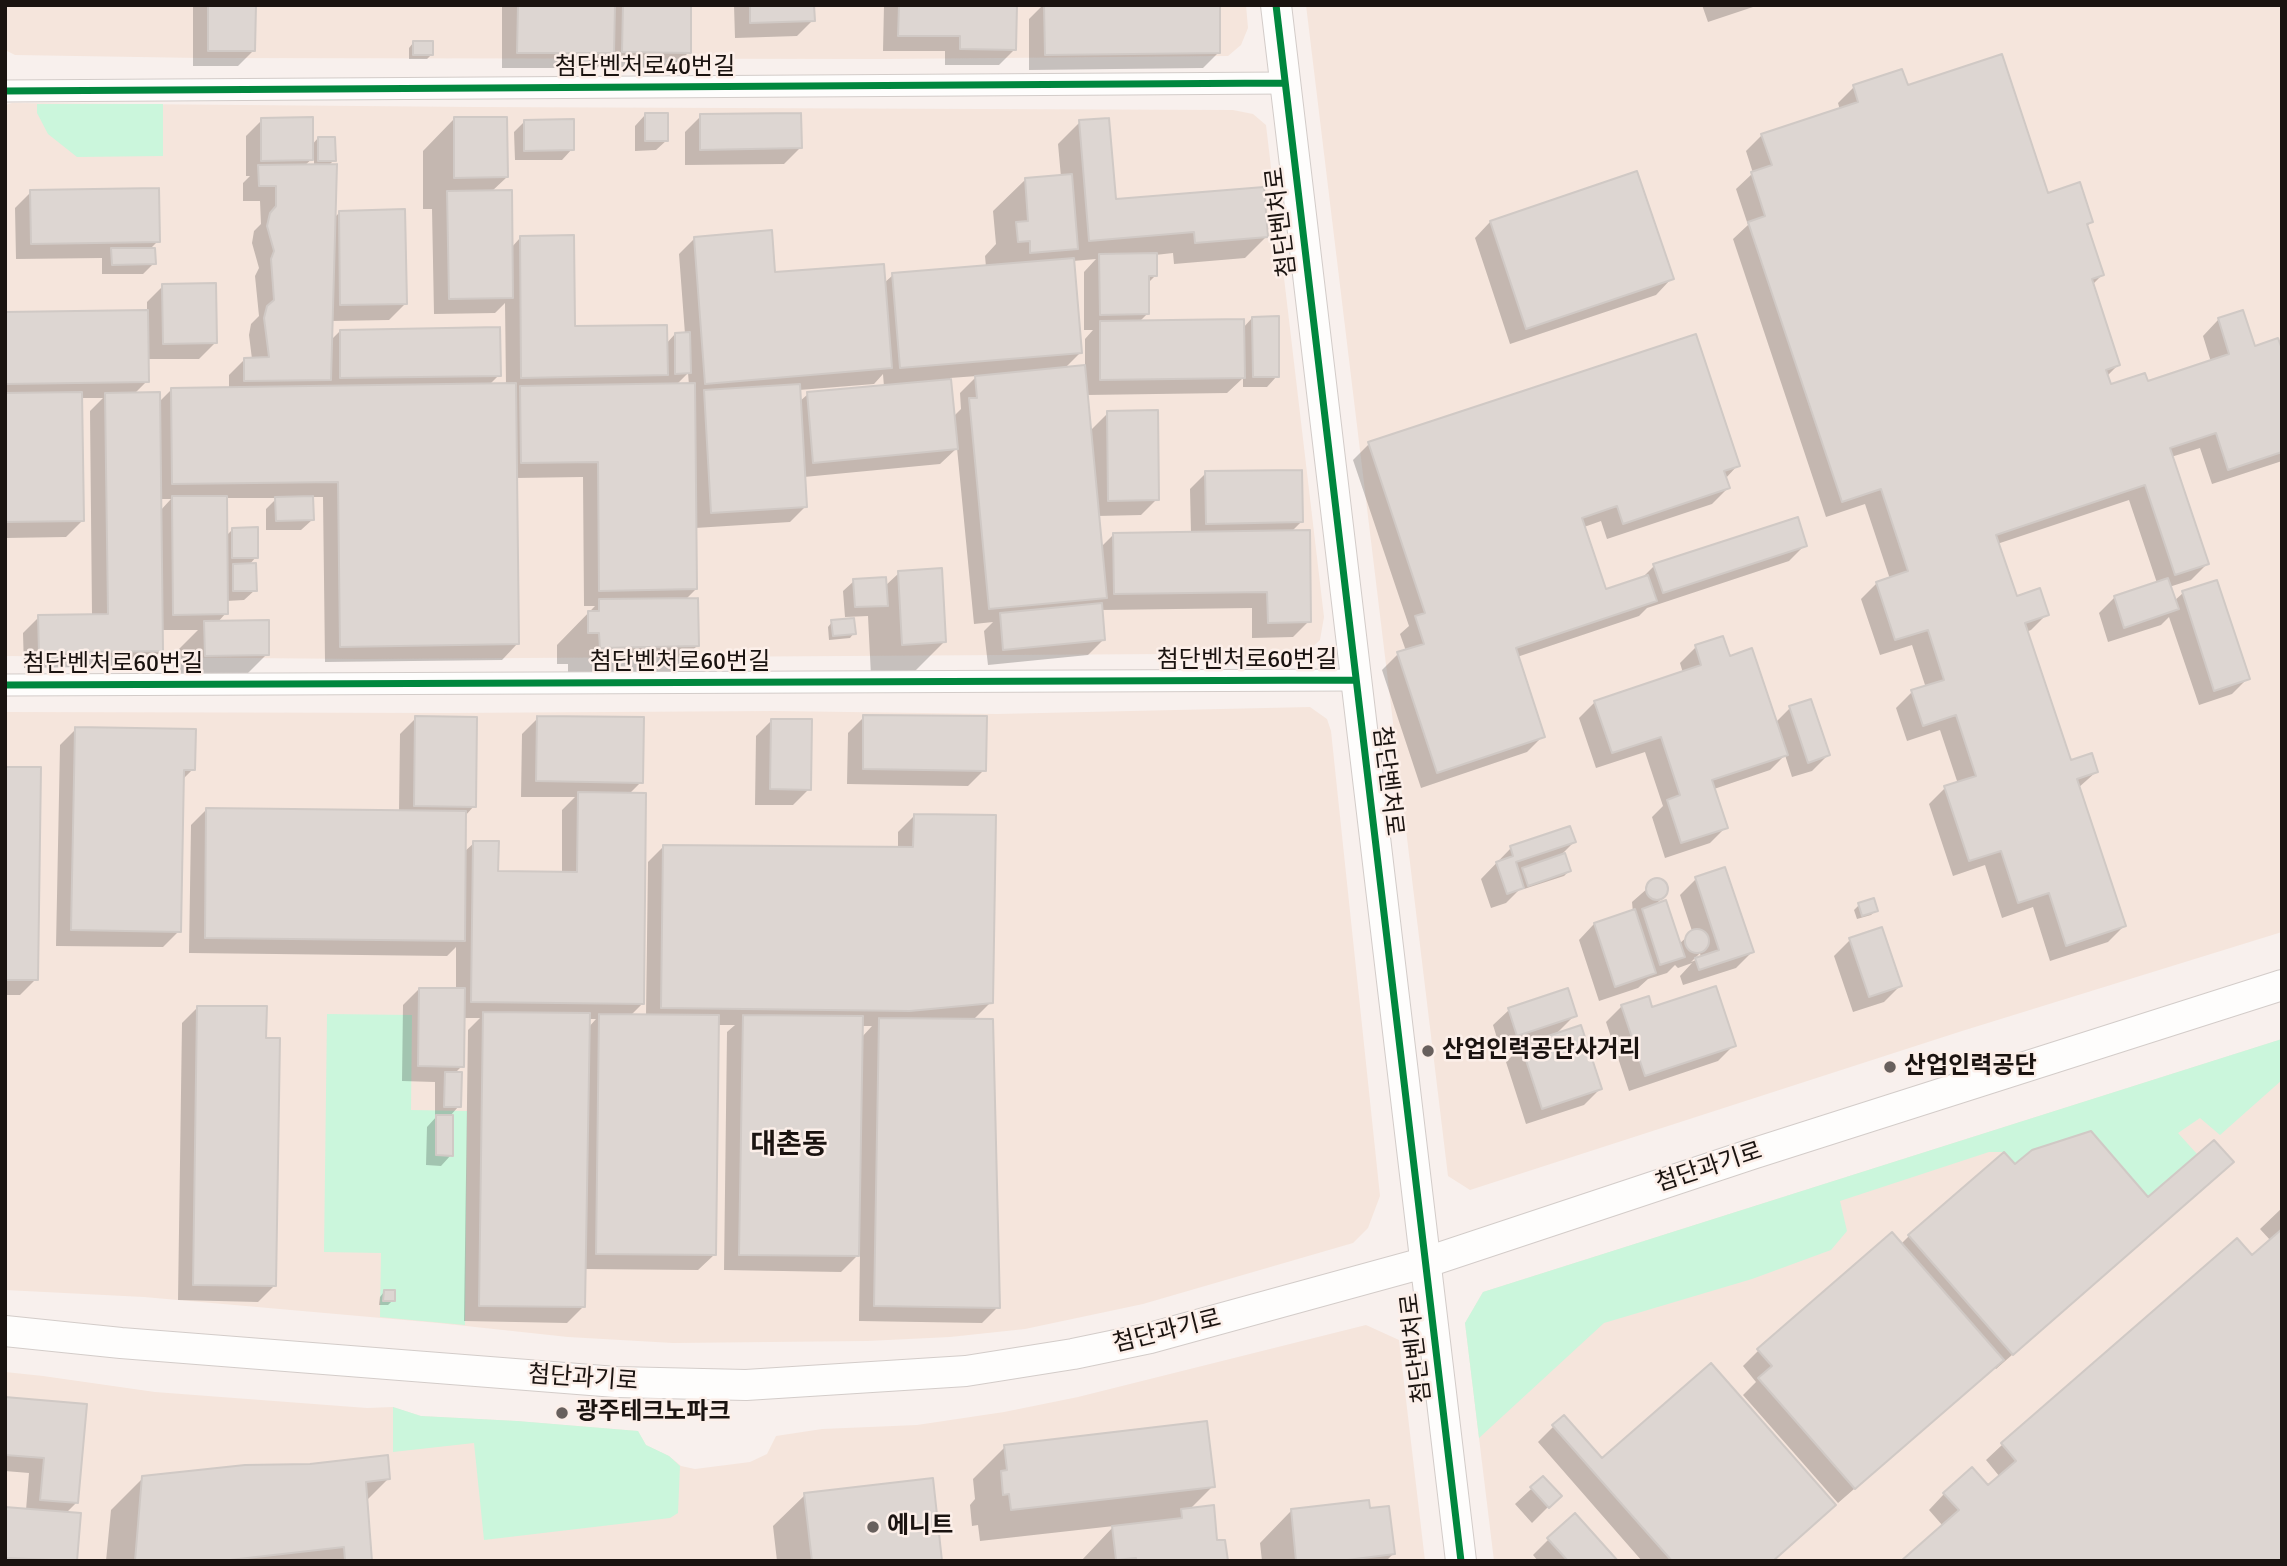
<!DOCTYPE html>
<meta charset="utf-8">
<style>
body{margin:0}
#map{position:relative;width:2287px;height:1566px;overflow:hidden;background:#f8f0ed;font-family:Signika,sans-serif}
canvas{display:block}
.frame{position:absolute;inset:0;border:7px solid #1a1310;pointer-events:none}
</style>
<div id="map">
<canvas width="2287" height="1566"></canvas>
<div class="frame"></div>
</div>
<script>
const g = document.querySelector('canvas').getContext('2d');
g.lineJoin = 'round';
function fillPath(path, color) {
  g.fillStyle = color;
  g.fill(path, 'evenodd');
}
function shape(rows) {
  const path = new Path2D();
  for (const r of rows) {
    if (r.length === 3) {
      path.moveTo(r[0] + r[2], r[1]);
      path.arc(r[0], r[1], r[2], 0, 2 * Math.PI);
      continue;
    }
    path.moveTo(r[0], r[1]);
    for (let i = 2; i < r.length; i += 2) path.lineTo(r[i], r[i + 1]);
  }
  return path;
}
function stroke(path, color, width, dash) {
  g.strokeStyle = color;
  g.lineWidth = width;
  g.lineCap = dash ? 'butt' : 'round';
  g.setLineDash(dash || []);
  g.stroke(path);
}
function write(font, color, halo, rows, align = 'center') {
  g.font = font + ' Signika,"Noto Sans KR",sans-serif';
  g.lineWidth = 5;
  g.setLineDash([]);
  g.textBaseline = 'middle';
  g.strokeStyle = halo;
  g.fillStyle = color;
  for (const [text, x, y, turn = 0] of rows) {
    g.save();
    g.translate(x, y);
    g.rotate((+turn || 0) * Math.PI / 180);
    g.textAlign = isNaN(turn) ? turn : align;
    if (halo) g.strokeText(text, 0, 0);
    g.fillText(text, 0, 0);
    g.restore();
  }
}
const industrial = shape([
 [5,5,1246,5,1248,28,1241,45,1228,56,883,59,199,58,15,55,5,50],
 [1306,5,2282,5,2282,932,1962,1031,1470,1190,1448,1176],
 [12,103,475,107,1233,110,1253,114,1266,125,1324,617,1320,640,1303,656,1261,657,1168,654,364,659,5,656,5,105],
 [1310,707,1327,719,1331,731,1380,1196,1368,1228,1353,1243,1143,1304,1025,1329,950,1337,867,1341,673,1343,568,1337,438,1323,144,1297,5,1290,5,712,448,713,774,711,997,714],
 [2282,1039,2282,1561,1494,1561,1465,1323,1483,1292],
 [1366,1325,1399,1340,1425,1561,5,1561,5,1372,43,1376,155,1392,367,1408,393,1407,421,1416,517,1421,638,1431,646,1445,669,1456,681,1466,695,1469,750,1462,767,1454,776,1436,822,1429,917,1425,1004,1412,1078,1397]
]);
const green = shape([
 [37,104,163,104,163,156,77,157,48,134,37,113],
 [327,1014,412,1015,411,1110,467,1111,465,1325,380,1317,381,1253,324,1252],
 [2282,1039,2282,1080,2220,1135,2200,1118,2178,1133,2197,1154,2148,1197,2091,1131,2032,1150,2015,1164,2004,1152,1989,1152,1840,1201,1847,1231,1831,1250,1752,1279,1604,1323,1479,1438,1465,1323,1483,1292],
 [393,1407,421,1416,517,1421,638,1431,646,1445,669,1456,680,1466,678,1513,670,1518,484,1540,474,1443,393,1452]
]);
const shadow = shape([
 [193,5,254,5,254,50,238,66,193,66],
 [502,5,689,5,689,52,673,68,607,67,607,58,597,68,502,68],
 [734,5,812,5,813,20,797,36,735,38],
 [884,5,1015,5,1015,49,999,65,945,65,945,51,883,51],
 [1043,5,1218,5,1219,52,1203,68,1029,70,1029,19],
 [1702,5,1759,5,1708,22],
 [413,43,432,54,427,59,409,59,409,48],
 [1854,87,1907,88,2047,195,2091,222,2086,227,2102,275,2092,285,2118,365,2107,376,2110,386,2147,383,2211,362,2203,336,2218,320,2242,312,2254,348,2282,355,2282,461,2212,484,2200,448,2171,457,2207,564,2191,580,2169,587,2174,601,2183,593,2216,582,2248,678,2232,694,2199,705,2169,617,2161,625,2108,642,2099,613,2115,597,2157,583,2129,500,1997,544,2016,599,2047,614,2031,630,2026,632,2070,762,2096,772,2078,788,2124,926,2108,942,2050,961,2033,907,2002,918,1985,865,1953,876,1929,804,1945,788,1958,784,1940,730,1907,741,1896,708,1912,692,1926,688,1912,645,1880,655,1861,599,1877,583,1890,579,1865,504,1826,517,1733,239,1748,225,1736,189,1753,173,1746,151,1762,135,1840,110,1838,103],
 [645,115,667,140,656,150,635,151,635,126],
 [701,116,800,148,784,164,685,165,685,132],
 [454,119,507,177,491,192,511,248,520,238,573,328,666,344,675,334,685,334,679,254,695,238,773,274,883,284,893,275,986,267,985,256,996,244,993,211,1025,180,1061,177,1058,144,1080,122,1114,201,1266,237,1245,258,1174,264,1173,253,1155,255,1155,276,1147,284,1148,313,1139,322,1243,328,1252,318,1277,376,1267,387,1243,387,1243,378,1227,393,1086,395,1089,432,1108,413,1157,499,1141,515,1097,516,1100,548,1114,534,1191,533,1190,489,1206,473,1301,522,1291,532,1309,621,1293,637,1252,638,1252,608,1101,610,1104,639,1088,655,988,665,984,631,993,622,974,624,957,448,940,464,804,477,806,506,790,522,695,528,696,589,685,600,697,646,665,677,568,679,568,664,557,664,557,645,595,606,584,606,583,477,515,478,517,644,502,660,325,662,323,497,311,497,312,520,301,530,266,530,266,509,277,498,225,498,225,537,233,529,256,557,249,565,255,590,244,600,226,601,226,613,217,623,267,654,235,686,174,687,173,655,198,630,161,630,162,650,146,666,24,668,23,633,39,617,92,616,90,411,103,398,80,398,82,521,66,537,5,538,5,314,147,312,147,302,163,286,215,343,199,359,147,359,147,381,134,394,159,402,171,390,229,389,229,375,245,359,252,359,249,335,251,324,259,316,255,276,259,268,252,243,254,231,261,224,260,201,243,201,243,183,250,176,246,176,246,136,262,120,311,146,318,138,334,160,328,166,334,218,340,212,405,304,389,320,331,321,330,341,340,331,499,375,489,385,506,385,505,303,495,313,434,314,432,209,423,209,423,151],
 [314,157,314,166,304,166],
 [1096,259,1084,272,1084,330,1093,330,1085,339,1085,367,1064,369,1080,353,1073,261],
 [688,373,689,385,676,385],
 [883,374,884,387,808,394,799,402,799,390,874,384],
 [977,376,960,393,961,409,953,417,950,378],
 [160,499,171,499,160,511],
 [524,122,572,149,562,160,515,160,514,132],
 [31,192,158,241,150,249,154,263,143,274,102,274,102,258,16,259,15,208],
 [1490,222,1671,279,1656,295,1510,344,1475,238],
 [1369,444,1738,465,1725,479,1728,488,1712,504,1607,539,1601,521,1584,527,1605,591,1641,579,1654,566,1805,545,1789,561,1647,608,1639,616,1517,657,1543,736,1527,752,1421,788,1382,670,1398,654,1406,651,1400,634,1409,626,1353,460],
 [899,573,945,641,913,673,871,676,868,616,845,617,843,591,854,581,885,586],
 [832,622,854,633,850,638,829,640,828,627],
 [1696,647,1729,658,1775,723,1790,708,1828,755,1812,771,1792,777,1785,755,1770,770,1714,789,1726,827,1710,843,1665,858,1652,817,1663,806,1645,752,1596,768,1579,718,1595,702,1683,673,1680,663],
 [864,717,984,770,968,786,847,784,848,733],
 [416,718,474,806,465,816,464,852,474,843,496,873,562,874,562,810,575,797,521,797,522,734,538,718,641,782,628,795,642,1004,630,1016,646,1016,648,862,664,846,898,849,898,832,914,816,991,1002,973,1020,998,1307,982,1323,859,1321,860,1253,841,1272,724,1270,727,1032,735,1025,717,1025,714,1255,698,1270,584,1269,583,1307,567,1323,464,1321,468,1030,480,1018,463,1018,462,1066,454,1074,459,1106,449,1117,451,1155,441,1166,426,1165,427,1127,437,1116,435,1116,435,1082,402,1081,403,1005,419,989,456,990,456,947,447,956,189,953,191,825,207,809,399,812,400,734],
 [588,1019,596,1019,588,1028],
 [861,1026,872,1026,861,1038],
 [772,720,809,789,793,805,755,805,756,736],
 [76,729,193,769,182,780,179,931,163,947,56,946,60,745],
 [5,768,36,979,20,995,5,995],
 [1574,842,1558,858,1569,871,1564,876,1524,889,1523,886,1506,903,1491,908,1481,879,1511,848],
 [1696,879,1752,952,1736,968,1683,985,1680,976,1692,963,1678,968,1675,965,1667,973,1648,979,1638,988,1599,1001,1579,940,1594,924,1633,912,1632,902,1657,880,1662,881,1667,889,1666,894,1653,907,1679,944,1689,935,1693,934,1680,895],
 [1700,953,1701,958,1691,962],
 [1859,905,1876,910,1871,915,1857,919,1854,910],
 [1850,940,1900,986,1884,1002,1853,1012,1834,956],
 [1622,1006,1651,1009,1734,1045,1718,1061,1629,1091,1606,1022],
 [198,1007,274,1286,258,1302,178,1300,182,1023],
 [1509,1010,1575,1015,1555,1035,1600,1089,1584,1105,1526,1124,1506,1062,1526,1042,1501,1051,1493,1025],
 [2232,1162,1996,1369,1994,1367,1838,1503,1743,1395,1756,1382,1743,1366,1759,1350,1901,1244,1909,1236,2014,1167,2148,1199],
 [2282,1208,2282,1561,1943,1526,1929,1510,1944,1494,1988,1487,2000,1477,1986,1460,2002,1445,2236,1240,2251,1257,2271,1241,2260,1229],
 [384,1292,393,1300,388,1305,379,1305,380,1297],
 [5,1399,77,1502,65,1514,75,1561,5,1561,5,1509,26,1510,29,1473,5,1471],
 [1554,1426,1601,1460,1834,1505,1773,1561,1642,1561,1538,1442],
 [1005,1447,1213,1486,1189,1510,1226,1561,1081,1561,1114,1526,980,1541,978,1525,972,1526,970,1505,975,1499,973,1479],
 [143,1478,388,1479,366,1501,371,1561,106,1561,111,1510],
 [1543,1478,1559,1496,1532,1523,1515,1504],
 [805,1495,940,1561,777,1561,773,1526],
 [1369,1510,1393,1554,1386,1561,1262,1561,1260,1543,1291,1511],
 [1549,1539,1616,1561,1538,1561,1533,1555]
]);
const building = shape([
 [208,5,256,5,255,51,208,51,208,5],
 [518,5,615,5,614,53,517,53,518,5],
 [623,5,691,5,691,53,622,52,623,5],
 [750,5,814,5,815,21,750,23,750,5],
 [899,5,1017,5,1016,50,960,49,960,36,898,36,899,5],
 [1044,5,1220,5,1220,53,1045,55,1044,5],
 [413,41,433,41,433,55,413,55,413,41],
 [2002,54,2048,193,2080,182,2093,222,2087,224,2104,275,2092,279,2120,365,2106,370,2111,384,2145,373,2148,381,2229,354,2218,318,2243,310,2255,346,2278,338,2282,349,2282,452,2228,470,2216,433,2170,448,2209,564,2175,575,2145,485,1996,535,2017,596,2040,588,2049,615,2025,623,2071,760,2092,753,2098,772,2077,779,2126,926,2066,946,2049,893,2018,903,2001,851,1969,861,1944,786,1976,776,1956,715,1923,726,1911,690,1944,680,1928,630,1895,640,1876,582,1908,571,1881,489,1842,502,1748,222,1765,216,1751,172,1772,165,1761,134,1858,102,1853,85,1902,69,1908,85,2002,54],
 [645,113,668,113,668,141,645,141,645,113],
 [801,113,802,148,700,150,700,114,801,113],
 [313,117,313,160,261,161,261,118,313,117],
 [454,117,507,117,508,177,454,178,454,117],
 [1109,118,1116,199,1264,187,1268,237,1195,243,1194,232,1089,241,1079,120,1109,118],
 [574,119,574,150,524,151,524,120,574,119],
 [318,137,335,137,336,161,318,161,318,137],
 [337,164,331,380,244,381,244,358,269,357,264,318,267,306,274,300,271,259,274,251,267,226,270,213,276,206,276,186,259,186,258,165,337,164],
 [1637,171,1674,279,1526,329,1490,221,1637,171],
 [1072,174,1078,249,1030,253,1030,241,1018,242,1016,222,1028,221,1025,178,1072,174],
 [159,188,160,242,31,244,30,190,159,188],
 [512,190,513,298,449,299,447,191,512,190],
 [405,209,407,304,340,305,339,211,405,209],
 [772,230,775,272,884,264,892,368,705,384,694,237,772,230],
 [574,235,575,326,667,325,668,375,521,378,520,236,574,235],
 [111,248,155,248,156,264,112,265,111,248],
 [1157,253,1157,276,1149,276,1149,314,1100,315,1099,254,1157,253],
 [1074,258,1082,353,900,368,892,273,1074,258],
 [216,283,217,343,163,344,162,284,216,283],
 [148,310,149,382,5,384,5,312,148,310],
 [1279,316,1279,377,1253,377,1252,317,1279,316],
 [1244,319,1245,378,1100,380,1100,321,1244,319],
 [500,327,501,376,340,378,340,330,500,327],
 [690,332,691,373,675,374,675,333,690,332],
 [1696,334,1740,466,1724,471,1730,488,1623,524,1617,506,1582,518,1606,589,1648,575,1657,601,1516,648,1545,737,1437,773,1397,652,1424,644,1415,616,1425,613,1368,442,1696,334],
 [1085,365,1107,598,989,609,969,398,977,398,975,376,1085,365],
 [951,379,958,449,813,463,807,392,951,379],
 [516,383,519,644,340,647,338,482,172,484,171,388,516,383],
 [695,383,697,589,599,591,598,462,521,463,520,386,695,383],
 [800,384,807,507,711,513,704,390,800,384],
 [82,392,84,521,5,522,5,393,82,392],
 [160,392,163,651,39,653,38,615,108,614,105,393,160,392],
 [1158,410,1159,500,1108,501,1107,411,1158,410],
 [1302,470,1303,522,1206,524,1205,471,1302,470],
 [172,496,227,496,228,614,173,615,172,496],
 [313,496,314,520,276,521,275,497,313,496],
 [1798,517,1807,546,1663,593,1653,564,1798,517],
 [258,527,258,558,232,558,232,528,258,527],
 [1310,530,1311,622,1268,623,1267,592,1114,594,1113,533,1310,530],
 [256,563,257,591,233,591,233,564,256,563],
 [942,568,946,642,902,645,898,571,942,568],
 [886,577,888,606,855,607,853,579,886,577],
 [2168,578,2179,609,2124,628,2114,596,2168,578],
 [2217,580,2250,679,2214,691,2182,591,2217,580],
 [698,598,699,646,600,648,599,633,588,633,588,611,599,611,599,599,698,598],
 [1102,603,1105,640,1003,650,1000,613,1102,603],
 [854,618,856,634,833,636,831,620,854,618],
 [269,620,269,655,205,656,204,621,269,620],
 [1723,636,1730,656,1752,648,1788,755,1712,780,1728,828,1681,843,1667,800,1680,795,1661,737,1612,753,1594,701,1701,665,1695,645,1723,636],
 [1811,699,1830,755,1808,763,1789,706,1811,699],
 [863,715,987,716,986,771,863,769,863,715],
 [415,716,477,717,476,807,414,806,415,716],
 [537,716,644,717,643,783,536,781,537,716],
 [771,719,812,719,811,790,770,789,771,719],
 [75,727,196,729,195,770,184,770,181,932,71,930,75,727],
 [5,767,41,767,38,980,5,980,5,767],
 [578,792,646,793,644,1004,471,1002,473,841,499,841,498,871,577,872,578,792],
 [206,808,466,811,465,941,205,938,206,808],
 [914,814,996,815,993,1003,910,1011,661,1008,663,845,913,847,914,814],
 [1570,826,1576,842,1516,862,1524,888,1507,894,1496,862,1513,856,1510,846,1570,826],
 [1565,853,1571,871,1528,886,1522,868,1565,853],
 [1725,867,1754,952,1699,970,1695,958,1719,950,1695,877,1725,867],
 [1657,889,11],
 [1874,898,1878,911,1862,916,1858,903,1874,898],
 [1666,900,1685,957,1660,965,1642,909,1666,900],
 [1635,909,1656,973,1615,987,1594,923,1635,909],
 [1882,927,1902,986,1869,997,1849,938,1882,927],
 [1697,941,12],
 [1716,986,1736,1046,1645,1076,1621,1005,1649,996,1652,1007,1716,986],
 [419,988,465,988,464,1067,418,1066,419,988],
 [1568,988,1577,1016,1517,1036,1508,1008,1568,988],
 [197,1006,267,1006,266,1038,280,1038,276,1286,193,1285,197,1006],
 [483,1012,590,1013,585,1307,479,1306,483,1012],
 [599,1014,719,1015,716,1255,596,1254,599,1014],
 [743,1015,863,1016,859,1256,739,1255,743,1015],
 [879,1018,993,1019,1000,1308,874,1306,879,1018],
 [1581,1025,1602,1089,1542,1109,1521,1045,1581,1025],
 [445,1072,462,1072,461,1107,444,1107,445,1072],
 [436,1115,453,1115,453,1156,436,1155,436,1115],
 [2091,1131,2148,1197,2214,1140,2234,1162,2013,1355,1908,1235,2004,1152,2015,1164,2032,1150,2091,1131],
 [2282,1229,2282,1561,1901,1561,1959,1510,1943,1493,1972,1467,1988,1485,2016,1461,2001,1443,2237,1238,2252,1255,2282,1229],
 [1892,1232,2004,1360,1855,1489,1758,1378,1772,1366,1757,1349,1892,1232],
 [384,1290,395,1290,395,1301,383,1301,384,1290],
 [1711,1363,1836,1505,1773,1561,1672,1561,1552,1425,1564,1415,1602,1458,1711,1363],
 [5,1397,87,1404,78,1503,40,1500,44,1458,5,1455,5,1397],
 [1207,1421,1215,1487,1011,1510,1009,1494,1003,1495,1001,1471,1007,1470,1004,1445,1207,1421],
 [388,1455,390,1479,366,1482,372,1561,345,1561,344,1547,221,1561,135,1561,142,1476,245,1465,310,1464,388,1455],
 [1543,1476,1562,1496,1549,1508,1530,1487,1543,1476],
 [933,1478,942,1561,812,1561,804,1493,933,1478],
 [1369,1500,1370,1508,1389,1506,1395,1554,1339,1561,1296,1561,1291,1509,1369,1500],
 [1214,1505,1217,1540,1225,1540,1228,1561,1136,1561,1136,1558,1116,1560,1112,1526,1182,1518,1181,1509,1214,1505],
 [5,1507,81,1513,77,1561,5,1558,5,1507],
 [1575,1513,1618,1561,1568,1561,1547,1538,1575,1513]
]);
const street = shape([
 [5,91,1285,83],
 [5,685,1355,680]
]);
const secondary = shape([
 [1276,5,1461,1561],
 [5,1331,121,1343,616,1382,746,1385,966,1371,1073,1354,1150,1338,1427,1262,1752,1154,2282,985]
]);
const cycleway = shape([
 [1276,5,1461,1561],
 [5,91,1285,83],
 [5,685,1355,680]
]);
const markers = [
 [1428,1051,7,"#68605d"],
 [1890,1067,7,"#68605d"],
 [562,1413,7,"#68605d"],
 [873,1527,7,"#68605d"]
];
const streetNames = [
 ["첨단벤처로40번길",645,68],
 ["첨단벤처로",1282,222,-97],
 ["첨단벤처로60번길",1247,661],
 ["첨단벤처로60번길",680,663],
 ["첨단벤처로60번길",113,665],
 ["첨단벤처로",1387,781,83],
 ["첨단과기로",1709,1168,-18],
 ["첨단과기로",1167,1332,-14],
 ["첨단벤처로",1417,1348,-97],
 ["첨단과기로",583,1379,4]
];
const poiNames = [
 ["산업인력공단사거리",1442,1051],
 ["산업인력공단",1904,1067],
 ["광주테크노파크",576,1413],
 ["에니트",887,1527]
];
const quarterNames = [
 ["대촌동",789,1146]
];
fillPath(industrial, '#f5e5dc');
fillPath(green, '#cbf6dc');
fillPath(shadow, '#0003');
fillPath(building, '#ddd6d2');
stroke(building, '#d0c9c5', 2);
stroke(street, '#d3ccc9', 23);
stroke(secondary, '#d3ccc9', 32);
stroke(street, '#fefdfc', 21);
stroke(secondary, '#fefdfc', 30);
stroke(cycleway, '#00873e', 7);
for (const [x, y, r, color] of markers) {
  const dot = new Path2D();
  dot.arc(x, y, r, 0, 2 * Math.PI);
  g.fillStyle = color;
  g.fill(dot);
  stroke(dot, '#fcefe9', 2.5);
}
write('24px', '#1a1310', '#fcefe9', streetNames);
write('bold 24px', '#1a1310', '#fcefe9', poiNames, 'left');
write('bold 28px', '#1a1310', '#fcefe9', quarterNames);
</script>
